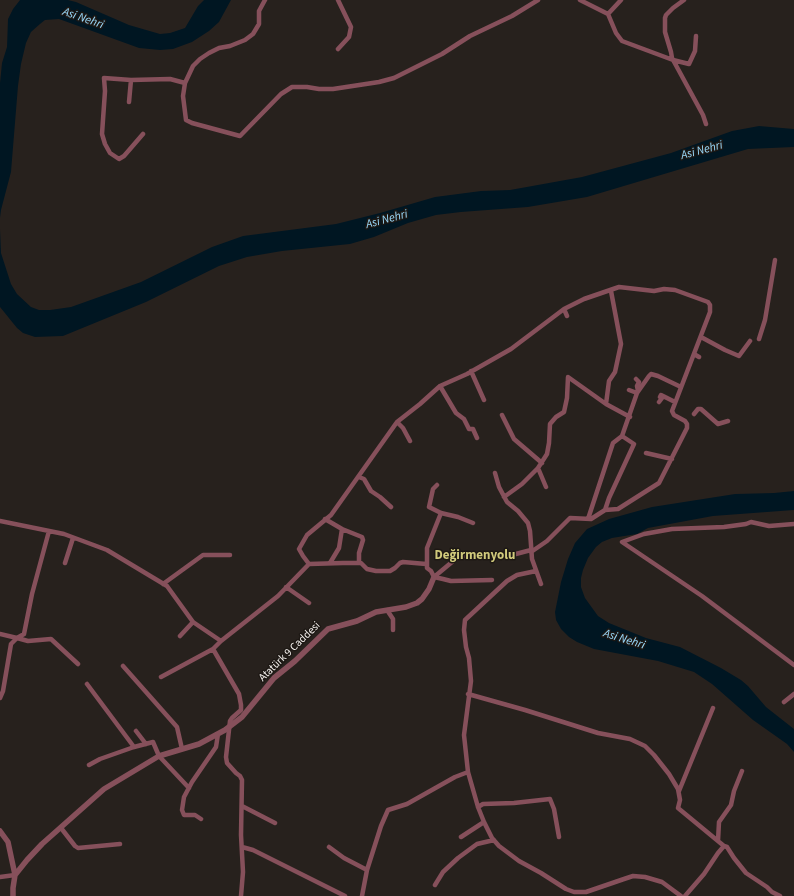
<!DOCTYPE html>
<meta charset="utf-8">
<style>
body{margin:0}
canvas{display:block;background:#27211d}
</style>
<canvas width="794" height="896"></canvas>
<script>
const g = document.querySelector('canvas').getContext('2d');
g.lineJoin = 'round';
function fillPath(path, color) {
  g.fillStyle = color;
  g.fill(path, 'evenodd');
}
function shape(rows) {
  const path = new Path2D();
  for (const r of rows) {
    path.moveTo(r[0], r[1]);
    for (let i = 2; i < r.length; i += 2) path.lineTo(r[i], r[i + 1]);
  }
  return path;
}
function stroke(path, color, width, dash) {
  g.strokeStyle = color;
  g.lineWidth = width;
  g.lineCap = dash ? 'butt' : 'round';
  g.setLineDash(dash || []);
  g.stroke(path);
}
function write(font, color, halo, rows, align = 'center') {
  g.font = font + ' "Source Sans 3",sans-serif';
  g.lineWidth = 3;
  g.setLineDash([]);
  g.textBaseline = 'middle';
  g.strokeStyle = halo;
  g.fillStyle = color;
  for (const [text, x, y, turn = 0] of rows) {
    g.save();
    g.translate(x, y);
    g.rotate((+turn || 0) * Math.PI / 180);
    g.textAlign = isNaN(turn) ? turn : align;
    if (halo) g.strokeText(text, 0, 0);
    g.fillText(text, 0, 0);
    g.restore();
  }
}
const water = shape([
 [20,0,68,0,76,2,129,25,160,34,170,33,185,28,198,6,204,0,231,0,219,22,209,31,192,42,173,49,160,50,139,48,59,19,45,20,40,24,31,32,26,43,21,64,18,86,11,172,1,210,0,218,0,83,2,63,7,47,8,19,13,9],
 [759,126,794,129,794,147,748,149,587,197,528,207,461,212,436,215,408,223,374,237,350,244,282,251,247,257,219,266,146,302,63,336,35,337,23,333,17,328,0,307,0,229,1,253,11,284,17,294,31,307,39,310,50,310,71,307,141,282,212,247,243,236,336,224,380,213,435,197,481,191,510,190,582,177,671,153,732,131],
 [794,491,794,510,713,516,648,528,637,534,612,538,602,542,596,547,588,558,583,570,581,578,581,587,585,598,598,616,609,623,646,638,680,647,721,668,741,680,748,686,766,707,794,729,794,752,787,744,753,720,712,684,694,672,658,661,594,649,577,642,569,637,561,629,556,620,555,612,561,582,568,559,575,543,587,529,609,519,652,507,735,494,774,493]
]);
const minor = shape([
 [265,0,259,11,259,24,253,34,245,40,230,46,219,48,209,53,200,59,193,66,185,83,183,96,186,120,192,123,240,136,281,94,292,87,307,87,319,89,333,89,379,82,394,78,442,54,470,36,512,16,538,0],
 [338,0,351,27,349,37,338,49],
 [580,0,608,14,616,33,622,41,673,60,689,64,695,51,696,36],
 [684,0,673,8,666,15,665,18,665,32,671,52,672,58,703,115,706,124],
 [608,14,621,0],
 [129,102,131,80],
 [143,134,124,156,119,159,110,153,105,144,102,134,105,91,104,78,131,80,170,79,185,83],
 [611,291,621,344,615,372,609,381,606,404,630,417],
 [564,309,567,316],
 [701,337,725,350,739,356,750,341],
 [759,339,765,320,775,260],
 [694,354,699,357],
 [471,371,484,400],
 [636,379,639,382,637,386,638,391],
 [440,386,456,413,464,419,469,429,473,429,477,438],
 [629,390,637,393],
 [659,402,662,398,660,397,661,395,675,402],
 [694,414,698,409,701,409,718,424,728,421],
 [502,415,514,439,542,463],
 [397,422,403,428,410,441],
 [646,453,672,459],
 [538,468,546,487],
 [495,473,499,487,507,502,518,511,528,523,530,531,532,559,541,584],
 [359,477,364,479,371,491,380,497,391,507],
 [437,485,433,489,429,507,441,513,458,517,473,523],
 [504,497,522,484,538,468,547,454,549,443,550,424,556,417,564,412,567,398,568,377,606,404],
 [605,510,609,498,634,444,622,436],
 [441,513,427,548,427,568,431,571,434,577,443,579,451,581,492,580],
 [325,519,342,529],
 [588,519,613,443,622,436,637,393,649,376,651,374,658,376,681,387],
 [0,521,64,534,107,550,167,586,193,622,221,641],
 [794,524,769,526,751,522,746,524,724,527,672,529,644,534,622,542,702,596,794,665],
 [49,531,32,594,24,634,17,638,28,641,51,639,78,664],
 [65,563,73,538],
 [330,563,339,548,342,529,362,537,363,540,359,553,359,563],
 [309,564,303,556,299,549,307,535,331,515,397,422,420,404,440,386,467,374,511,349,564,309,584,299,619,287,654,291,664,289,675,290,708,302,710,305,710,312,672,411,674,415,685,421,687,424,687,428,659,483,618,509,605,510,591,519,570,518,547,541,531,552],
 [536,571,517,575,507,581,465,620,464,630,466,647,469,658,471,681,464,735,468,772,478,807,484,822,492,838,499,846,519,861,541,873,566,889,574,892,586,892,624,879,633,876,645,877,662,882,681,896],
 [434,577,458,557,470,555,488,554,500,556,512,555,531,550],
 [163,584,203,555,230,555],
 [286,587,309,603],
 [387,610,393,619,393,630],
 [0,634,17,638],
 [180,636,193,622],
 [123,666,177,727,182,749],
 [161,677,213,649],
 [87,684,134,747],
 [468,694,525,710,598,733,630,739,645,746,654,755,669,774,678,789,680,800,678,808,724,846],
 [0,698,3,691,11,644,17,638],
 [784,702,794,694],
 [136,731,146,744],
 [89,765,100,759,134,747,153,742,159,756,189,788],
 [679,791,713,708],
 [242,806,275,823],
 [478,807,483,804,514,803,550,799,554,809,559,837],
 [201,819,195,815,184,815,182,810,184,797,192,782,216,747,218,734],
 [61,828,75,846,78,848,120,844],
 [461,837,484,822],
 [718,841,719,822,731,805,734,791,742,771],
 [242,847,253,850,345,896],
 [329,847,344,858,367,870],
 [0,877,15,875],
 [435,885,443,872,458,858,477,844,494,840],
 [241,896,243,872,241,835,242,780,240,776,236,773,227,763,226,757,230,721,232,718,241,710,241,705,239,694,213,649,221,641,278,596,309,564,343,563,361,563,367,569,376,571,390,571,395,568,400,563,403,562,426,564],
 [362,896,367,870,381,826,388,810,407,804,455,777,468,772],
 [685,896,704,874,718,853,724,846,727,847,734,858,746,873,767,887,772,892,780,896]
]);
const tertiary = shape([
 [0,831,8,842,15,875],
 [13,896,13,888,15,875,27,860,42,844,104,789,159,756,199,744,225,730,242,717,274,678,295,661,328,629,357,621,376,612,406,607,417,603,422,599,429,589,434,577]
]);
const streetNames = [
 ["Atatürk 9 Caddesi",290,652,-44]
];
const waterNames = [
 ["Asi Nehri",83,19,19],
 ["Asi Nehri",702,151,-15],
 ["Asi Nehri",387,220,-15],
 ["Asi Nehri",624,640,17]
];
const quarterNames = [
 ["Değirmenyolu",475,556]
];
fillPath(water, '#001622');
stroke(minor, '#86505b', 4.5);
stroke(tertiary, '#86505b', 5.5);
write('11px', '#f5f1ee', '#1d1814', streetNames);
write('italic 12px', '#99dafc', '#1d1814', waterNames);
write('bold 13px', '#d1ca7c', '#1d1814', quarterNames);
</script>
